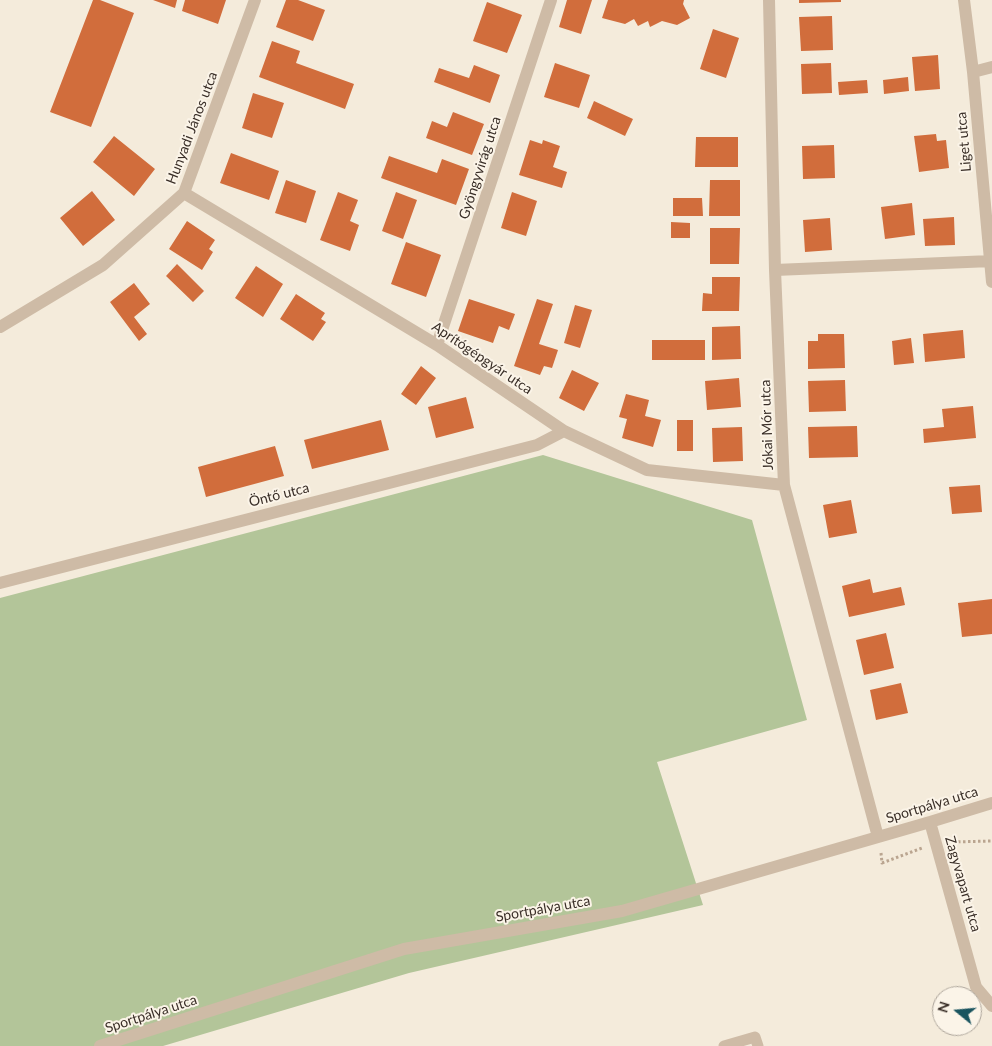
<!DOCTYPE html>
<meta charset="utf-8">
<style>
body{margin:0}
#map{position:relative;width:992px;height:1046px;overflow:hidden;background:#f4ebdb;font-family:Lato,sans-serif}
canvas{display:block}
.north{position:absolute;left:932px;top:986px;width:50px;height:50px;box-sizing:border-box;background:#fbf4e8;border:1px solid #ada59b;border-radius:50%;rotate:287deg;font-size:14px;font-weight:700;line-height:20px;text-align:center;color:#392e27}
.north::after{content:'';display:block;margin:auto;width:18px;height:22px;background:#19545f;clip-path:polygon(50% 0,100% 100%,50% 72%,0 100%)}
</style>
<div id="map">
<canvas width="992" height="1046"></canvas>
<div class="north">N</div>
</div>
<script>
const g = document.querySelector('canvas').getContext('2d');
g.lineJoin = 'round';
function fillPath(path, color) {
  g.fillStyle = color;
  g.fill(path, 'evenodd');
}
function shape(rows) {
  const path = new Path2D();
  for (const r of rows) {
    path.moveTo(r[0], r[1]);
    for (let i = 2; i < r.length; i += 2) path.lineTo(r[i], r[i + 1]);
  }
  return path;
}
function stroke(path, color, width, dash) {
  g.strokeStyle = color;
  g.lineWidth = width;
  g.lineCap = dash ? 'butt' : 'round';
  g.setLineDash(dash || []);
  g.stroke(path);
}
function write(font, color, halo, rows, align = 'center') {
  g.font = font + ' Lato,sans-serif';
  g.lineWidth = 4;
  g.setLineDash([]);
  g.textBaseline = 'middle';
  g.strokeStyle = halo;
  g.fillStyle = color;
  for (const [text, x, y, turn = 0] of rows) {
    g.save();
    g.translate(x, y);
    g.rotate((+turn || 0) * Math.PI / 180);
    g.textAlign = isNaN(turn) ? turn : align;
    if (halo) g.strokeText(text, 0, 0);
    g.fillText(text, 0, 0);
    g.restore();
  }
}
const green = shape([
 [543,455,752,520,807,720,657,762,703,905,409,973,163,1046,0,1046,0,598]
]);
const building = shape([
 [93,0,100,0,134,13,91,127,50,112],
 [153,0,177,0,175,8],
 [185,0,226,0,218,24,182,11],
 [286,0,298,0,325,10,313,41,276,27],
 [567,0,592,0,581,34,559,27],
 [608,0,684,0,683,4,690,18,677,25,662,21,650,27,648,21,638,26,634,19,625,24,602,18],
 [799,0,841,0,841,2,799,3],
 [487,2,522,15,507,53,473,41],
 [832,16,833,50,801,51,799,17],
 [713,29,739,38,726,78,700,69],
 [272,41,300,51,296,63,354,84,345,109,259,77],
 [938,55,940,89,915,91,912,57],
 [555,63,590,75,579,108,544,97],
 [831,63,832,93,802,94,801,64],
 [474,65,500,75,490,103,434,82,439,68,469,78],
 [908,77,909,91,884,94,883,80],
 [867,80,868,93,839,95,838,82],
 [253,93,284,103,272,138,242,128],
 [594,101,633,119,625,136,587,118],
 [453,112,484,124,472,155,426,138,432,121,447,127],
 [936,134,937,141,946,140,949,168,919,172,914,136],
 [114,136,155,169,134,196,93,162],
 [696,137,738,137,738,167,695,167],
 [530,140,542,144,543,140,560,146,553,167,567,172,562,188,519,175],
 [834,145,835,178,803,179,802,146],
 [231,153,279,171,269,200,220,183],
 [389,156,437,173,442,159,469,169,456,205,381,178],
 [286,180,316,191,306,223,275,213],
 [710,180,740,180,740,216,709,216],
 [92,191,115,220,83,246,60,218],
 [338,192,358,200,350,221,359,225,350,251,320,240],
 [396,192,417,200,403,239,382,231],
 [512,192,537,201,526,236,501,228],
 [673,198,702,198,703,216,673,216],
 [912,203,915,235,885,239,881,207],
 [954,217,955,245,925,246,923,219],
 [830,218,832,250,805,252,803,220],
 [187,221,215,240,209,249,213,252,202,270,169,249],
 [671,222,690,223,690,238,671,238],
 [710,228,740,228,739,264,710,264],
 [406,242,441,255,426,297,391,284],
 [177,264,204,291,193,302,166,276],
 [256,266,283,284,263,317,235,298],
 [712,277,740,277,739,311,702,311,703,293,712,294],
 [134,283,150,304,134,317,147,334,139,341,110,302],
 [296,294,325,313,321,319,326,322,313,341,280,319],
 [469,299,515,314,509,330,499,326,493,343,458,331],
 [537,299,553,304,539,344,558,350,552,368,544,366,540,375,514,366],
 [575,305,592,310,580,348,564,343],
 [740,326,741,359,712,360,712,327],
 [963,330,965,358,925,362,923,334],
 [818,334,844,334,845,368,808,369,808,341,818,341],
 [911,338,914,363,894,365,892,341],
 [652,340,705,340,705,360,652,360],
 [421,366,436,378,416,405,401,394],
 [572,370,599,383,584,411,559,398],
 [739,378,741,407,707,410,705,381],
 [845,380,846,411,809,412,808,381],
 [626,394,649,400,645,416,661,420,653,447,622,438,627,419,619,417],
 [466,397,474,428,436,438,428,407],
 [973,406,976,438,924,443,923,429,944,427,942,409],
 [381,420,389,450,312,469,304,440],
 [677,420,693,420,693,451,677,451],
 [857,426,858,457,809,458,808,427],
 [742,427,743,461,713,462,712,428],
 [275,446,284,476,206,497,198,467],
 [980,485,982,512,952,514,949,487],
 [851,500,857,533,829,538,823,505],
 [870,579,873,593,901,587,905,605,849,617,842,586],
 [992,599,992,634,962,637,958,603],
 [886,633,894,668,864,675,856,640],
 [901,683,908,713,876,720,870,690]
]);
const path = shape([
 [953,842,992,841],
 [881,853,882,863,922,848]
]);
const lane = shape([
 [724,1046,755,1037,758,1046]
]);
const street = shape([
 [769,0,775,270,784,485,878,837],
 [964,0,973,72,992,282],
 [973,72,992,67],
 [184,193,437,345,564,431,647,470,784,485],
 [775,270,991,261],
 [0,327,103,265,184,193,255,0],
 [437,345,551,0],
 [0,583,537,445,564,431],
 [930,822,976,987,992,1006],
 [100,1046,404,949,622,911,930,822,992,803]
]);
const streetNames = [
 ["Hunyadi János utca",192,128,-69],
 ["Liget utca",964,142,-95],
 ["Gyöngyvirág utca",480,168,-72],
 ["Aprítógépgyár utca",482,358,34],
 ["Jókai Mór utca",767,425,-92],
 ["Öntő utca",279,495,-14],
 ["Sportpálya utca",932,805,-17],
 ["Zagyvapart utca",963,884,74],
 ["Sportpálya utca",543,909,-10],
 ["Sportpálya utca",151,1014,-18]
];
fillPath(green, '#b3c599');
fillPath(building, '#d16d3c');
stroke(path, '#baa590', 3, [2.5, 2.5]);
stroke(lane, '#cebba6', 11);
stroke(street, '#cebba6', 12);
write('14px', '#392e27', '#fbf4e8', streetNames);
</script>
